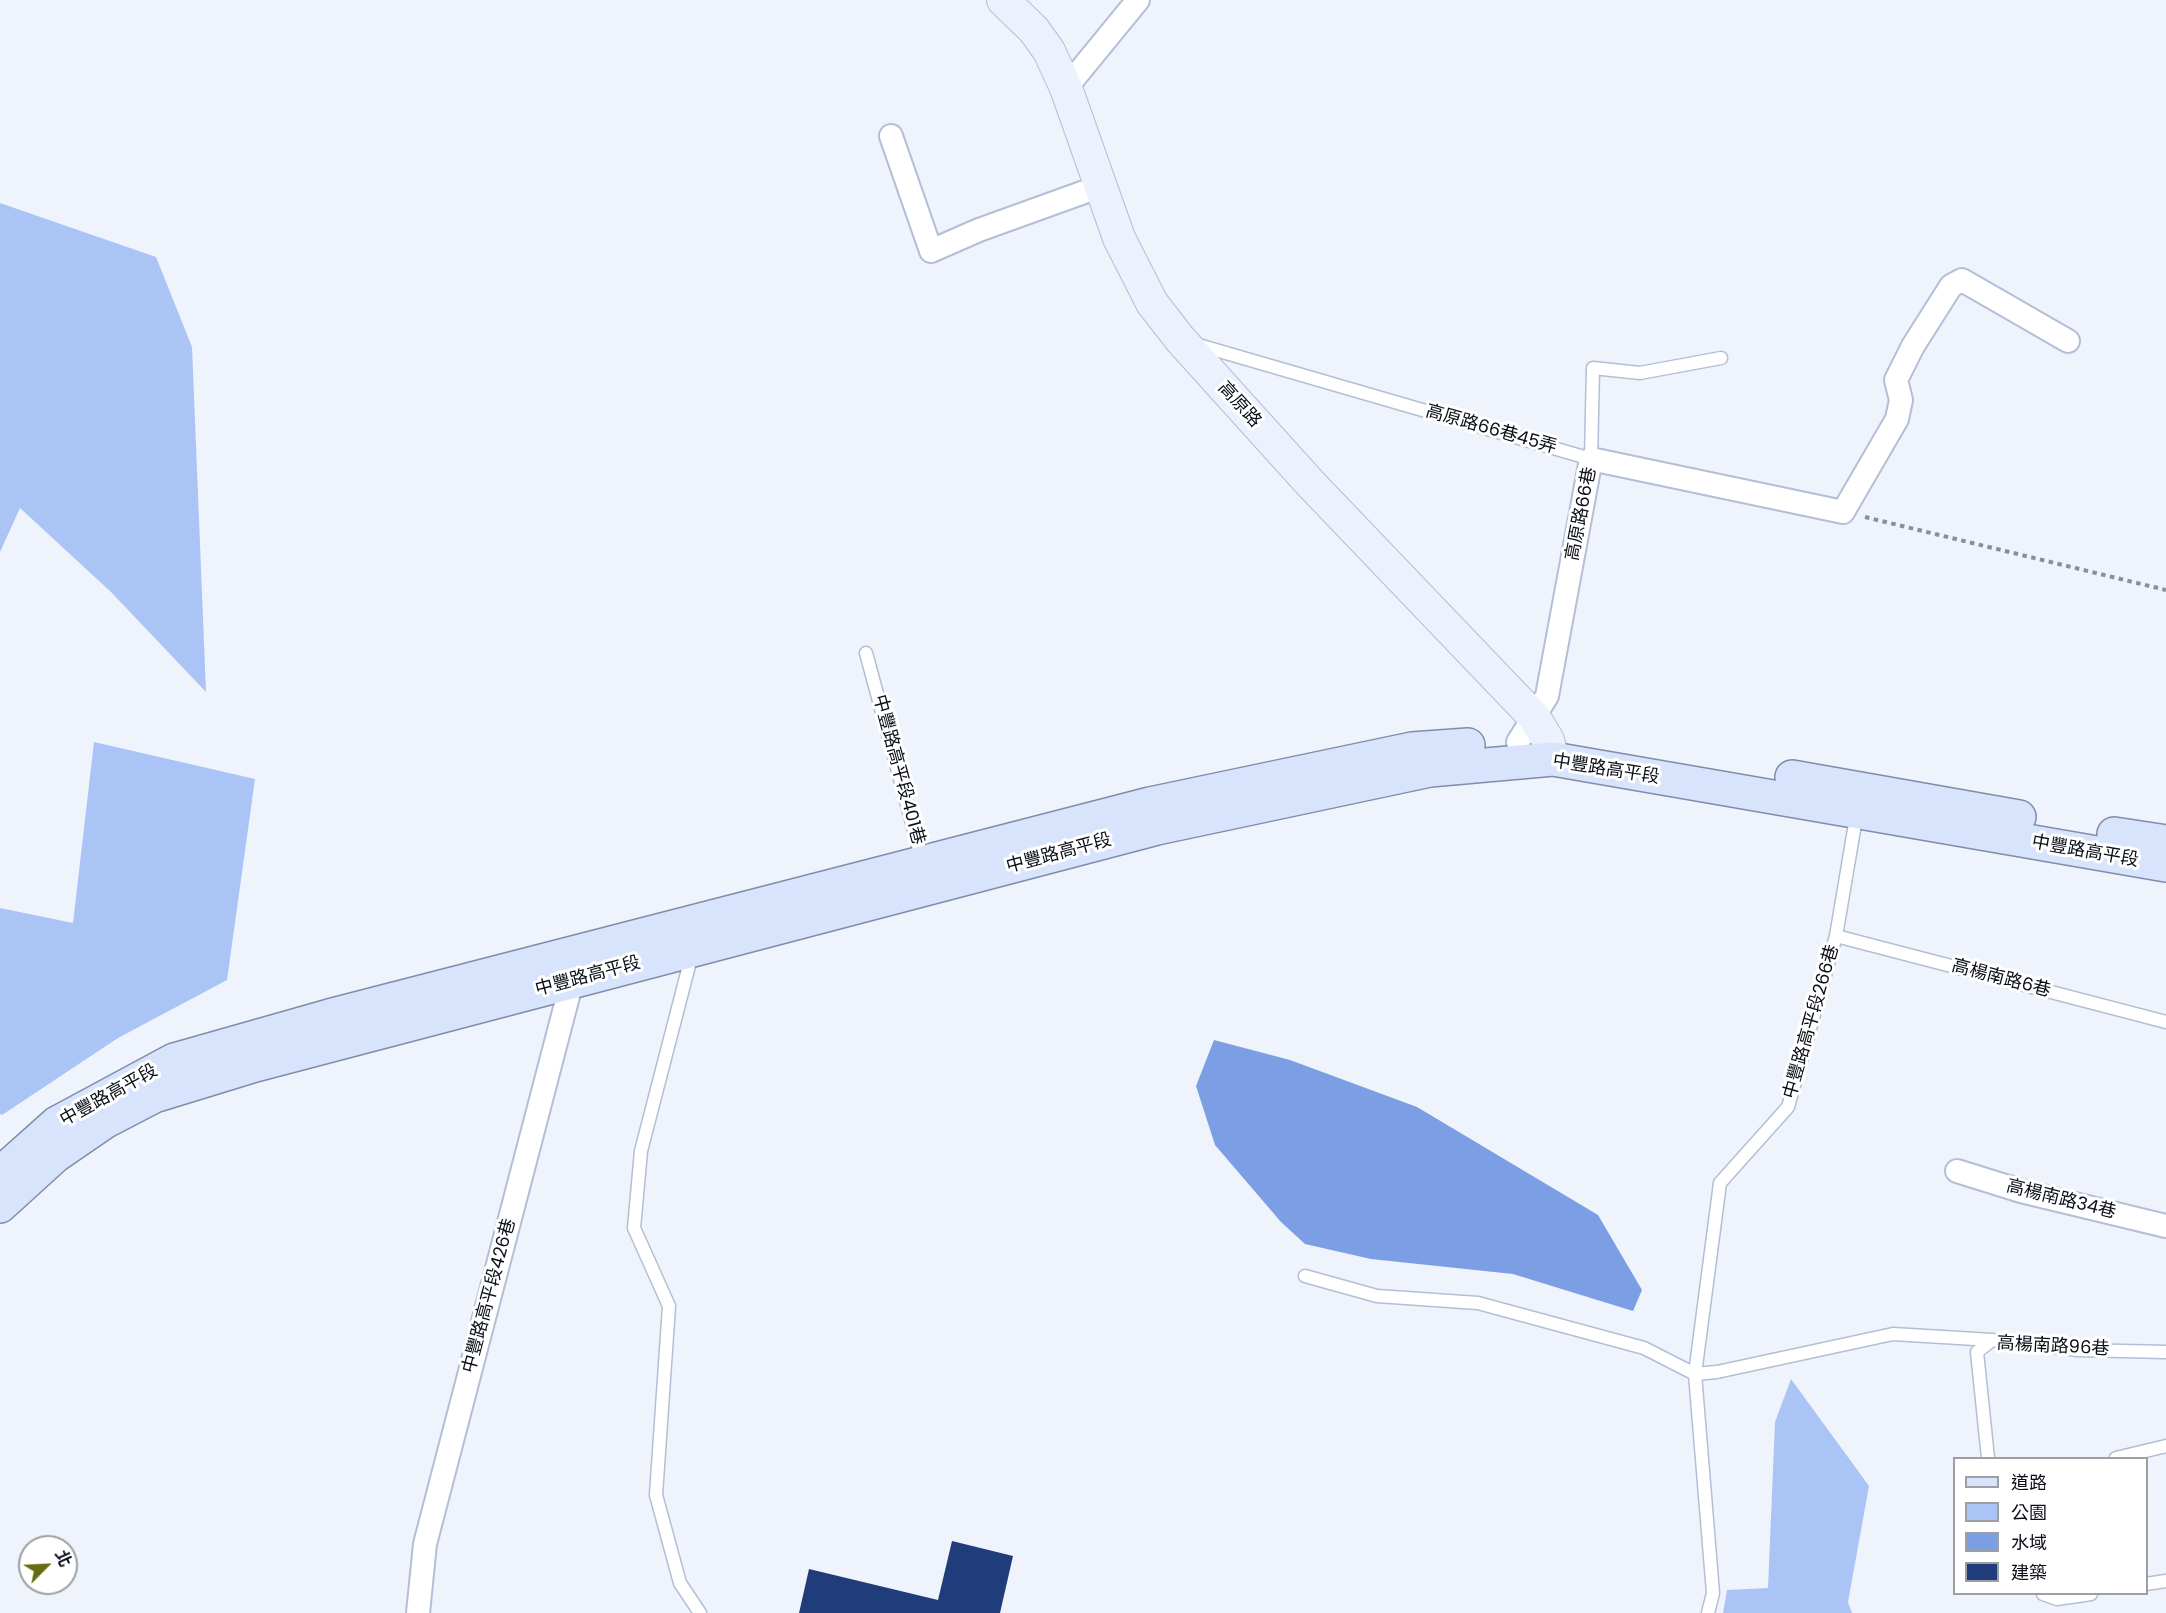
<!DOCTYPE html>
<meta charset="utf-8">
<style>
body{margin:0}
#map{position:relative;width:2166px;height:1613px;overflow:hidden;background:#eef3fc;font-family:Poppins,"Noto Sans TC",sans-serif}
canvas{display:block}
.legend{position:absolute;left:1953px;top:1457px;width:195px;height:138px;box-sizing:border-box;background:#fff;border:2px solid #9d9fa2;margin:0;padding:8px 10px;list-style:none;font-size:18px;color:#0a0e16}
.legend li{display:flex;align-items:center;gap:12px;height:30px}
.legend b{width:30px;border:2px solid #9d9fa2}
.north{position:absolute;left:18px;top:1535px;width:60px;height:60px;box-sizing:border-box;background:#fff;border:2px solid #9d9fa2;border-radius:50%;rotate:66deg;font-size:16px;font-weight:700;line-height:24px;text-align:center;color:#0a0e16}
.north::after{content:'';display:block;margin:auto;width:21px;height:27px;background:#666c11;clip-path:polygon(50% 0,100% 100%,50% 72%,0 100%)}
</style>
<div id="map">
<canvas width="2166" height="1613"></canvas>
<ul class="legend">
<li><b style="height:8px;background:#d8e4fb"></b>道路</li>
<li><b style="height:16px;background:#abc4f6"></b>公園</li>
<li><b style="height:16px;background:#7b9ee4"></b>水域</li>
<li><b style="height:16px;background:#213c7a"></b>建築</li>
</ul>
<div class="north">北</div>
</div>
<script>
const g = document.querySelector('canvas').getContext('2d');
g.lineJoin = 'round';
function fillPath(path, color) {
  g.fillStyle = color;
  g.fill(path, 'evenodd');
}
function shape(rows) {
  const path = new Path2D();
  for (const r of rows) {
    path.moveTo(r[0], r[1]);
    for (let i = 2; i < r.length; i += 2) path.lineTo(r[i], r[i + 1]);
  }
  return path;
}
function stroke(path, color, width, dash) {
  g.strokeStyle = color;
  g.lineWidth = width;
  g.lineCap = dash ? 'butt' : 'round';
  g.setLineDash(dash || []);
  g.stroke(path);
}
function write(font, color, halo, rows, align = 'center') {
  g.font = font + ' Poppins,"Noto Sans TC",sans-serif';
  g.lineWidth = 6;
  g.setLineDash([]);
  g.textBaseline = 'middle';
  g.strokeStyle = halo;
  g.fillStyle = color;
  for (const [text, x, y, turn = 0] of rows) {
    g.save();
    g.translate(x, y);
    g.rotate((+turn || 0) * Math.PI / 180);
    g.textAlign = isNaN(turn) ? turn : align;
    if (halo) g.strokeText(text, 0, 0);
    g.fillText(text, 0, 0);
    g.restore();
  }
}
const green = shape([
 [0,203,156,257,192,347,206,692,111,592,20,508,0,552],
 [94,742,255,779,227,980,118,1038,2,1115,0,1114,0,908,73,923],
 [1791,1379,1869,1486,1848,1602,1852,1613,1723,1613,1727,1590,1768,1588,1775,1422]
]);
const water = shape([
 [1214,1040,1290,1060,1417,1107,1598,1215,1642,1290,1633,1311,1513,1274,1371,1259,1305,1244,1281,1222,1215,1145,1196,1086]
]);
const building = shape([
 [952,1541,1013,1556,1000,1613,799,1613,809,1569,938,1600]
]);
const path = shape([
 [1865,517,2166,590]
]);
const lane = shape([
 [1195,344,1591,459,1593,368,1640,373,1721,358],
 [866,653,922,860],
 [1836,936,2166,1022],
 [692,954,641,1151,634,1228,669,1306,656,1495,680,1583,700,1613],
 [1305,1276,1377,1296,1478,1303,1644,1348,1695,1374,1720,1183,1788,1107,1836,936,1857,812],
 [1988,1458,1977,1352,1992,1340,2078,1350,2166,1352],
 [2116,1458,2166,1446],
 [2146,1584,2166,1581],
 [2043,1594,2057,1599,2091,1594],
 [1708,1613,1713,1593,1695,1374,1717,1372,1893,1334,1992,1340]
]);
const street = shape([
 [1066,88,1138,0],
 [891,136,931,251,979,230,1101,186],
 [1518,742,1547,696,1591,459,1843,512,1897,419,1901,400,1896,380,1913,346,1951,286,1962,280,2068,341],
 [1957,1171,2021,1191,2166,1226],
 [418,1613,425,1544,572,981]
]);
const secondary = shape([
 [1003,0,1034,30,1049,51,1066,88,1119,238,1152,303,1180,339,1310,483,1534,717,1548,740,1553,759]
]);
const primary = shape([
 [1792,777,2019,817],
 [2114,834,2166,842],
 [0,1174,57,1123,174,1060,329,1016,1150,804,1412,749,1468,745],
 [0,1206,55,1156,106,1121,154,1096,255,1065,1157,828,1430,770,1553,759,2166,865]
]);
const streetNames = [
 ["高原路",1239,405,48],
 ["高原路66巷45弄",1491,430,16],
 ["高原路66巷",1582,514,-79],
 ["中豐路高平段401巷",898,770,75],
 ["中豐路高平段",1606,770,9],
 ["中豐路高平段",2085,852,10],
 ["中豐路高平段",1059,854,-15],
 ["中豐路高平段",588,977,-15],
 ["高楊南路6巷",2001,979,15],
 ["中豐路高平段266巷",1812,1022,-74],
 ["中豐路高平段",109,1096,-29],
 ["高楊南路34巷",2061,1200,14],
 ["中豐路高平段426巷",490,1296,-75],
 ["高楊南路96巷",2053,1347,3]
];
fillPath(green, '#abc4f6');
fillPath(water, '#7b9ee4');
fillPath(building, '#213c7a');
stroke(lane, '#b3bfd6', 15);
stroke(street, '#b3bfd6', 26);
stroke(secondary, '#b3bfd6', 34);
stroke(primary, '#7f8daa', 36);
stroke(path, '#8a8e97', 4, [4.5, 4.5]);
stroke(lane, '#fff', 12);
stroke(street, '#fff', 22);
stroke(secondary, '#ecf2fd', 32);
stroke(primary, '#d8e4fb', 33);
write('18px', '#0a0e16', '#fff', streetNames);
</script>
